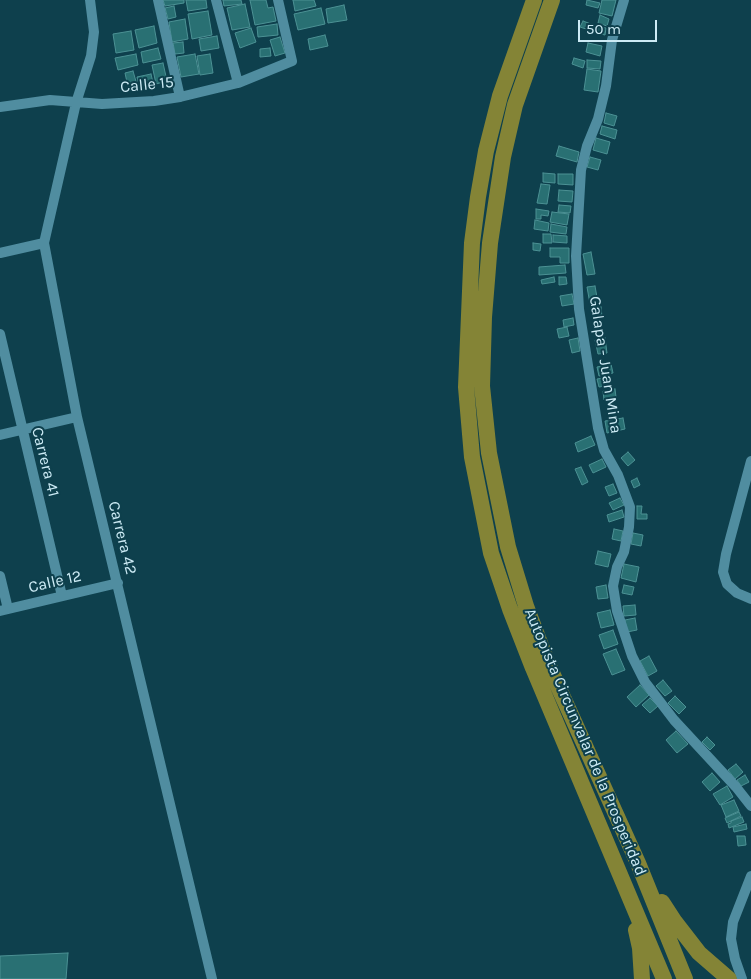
<!DOCTYPE html>
<style>
body{margin:0}
#map{position:relative;width:751px;height:979px;overflow:hidden;background:#0e404d;font-family:Karla,sans-serif}
canvas{display:block}
.scale{position:absolute;left:578px;top:20px;width:79px;height:22px;box-sizing:border-box;border:2px solid #cdebf5;border-top:0;padding-left:6px;font-size:15px;line-height:18px;white-space:nowrap;color:#cdebf5;-webkit-text-stroke:4px #0e404d;paint-order:stroke}
</style>
<div id="map">
<canvas width="751" height="979"></canvas>
<div class="scale">50 m</div>
</div>
<script>
const g = document.querySelector('canvas').getContext('2d');
g.lineJoin = 'round';
function fillPath(path, color) {
  g.fillStyle = color;
  g.fill(path, 'evenodd');
}
function shape(rows) {
  const path = new Path2D();
  for (const r of rows) {
    path.moveTo(r[0], r[1]);
    for (let i = 2; i < r.length; i += 2) path.lineTo(r[i], r[i + 1]);
  }
  return path;
}
function stroke(path, color, width, dash) {
  g.strokeStyle = color;
  g.lineWidth = width;
  g.lineCap = dash ? 'butt' : 'round';
  g.setLineDash(dash || []);
  g.stroke(path);
}
function write(font, color, halo, rows, align = 'center') {
  g.font = font + ' Karla,sans-serif';
  g.lineWidth = 4;
  g.setLineDash([]);
  g.textBaseline = 'middle';
  g.strokeStyle = halo;
  g.fillStyle = color;
  for (const [text, x, y, turn = 0] of rows) {
    g.save();
    g.translate(x, y);
    g.rotate((+turn || 0) * Math.PI / 180);
    g.textAlign = isNaN(turn) ? turn : align;
    if (halo) g.strokeText(text, 0, 0);
    g.fillText(text, 0, 0);
    g.restore();
  }
}
const building = shape([
 [163,0,184,0,184,3,165,6,163,0],
 [186,0,206,0,207,8,188,11,186,0],
 [223,0,241,0,242,4,224,6,223,0],
 [250,0,266,0,268,8,273,7,276,21,255,25,250,0],
 [293,0,314,0,316,6,295,11,293,0],
 [587,0,600,3,598,8,586,5,587,0],
 [602,0,616,0,612,16,599,13,602,0],
 [245,4,250,27,232,30,227,8,245,4],
 [344,5,347,20,328,23,326,9,344,5],
 [174,6,176,17,168,19,165,8,174,6],
 [321,8,325,24,298,30,294,14,321,8],
 [208,11,212,35,192,39,188,14,208,11],
 [600,15,609,19,607,26,598,23,600,15],
 [185,19,188,39,172,42,169,22,185,19],
 [583,21,591,24,589,30,580,27,583,21],
 [277,24,278,35,258,37,257,27,277,24],
 [593,25,606,28,605,35,592,32,593,25],
 [154,26,157,43,139,48,135,30,154,26],
 [251,28,256,42,240,48,235,33,251,28],
 [131,31,134,50,116,53,113,34,131,31],
 [325,35,328,46,310,50,308,39,325,35],
 [217,36,219,48,201,51,199,39,217,36],
 [280,37,285,53,275,56,270,40,280,37],
 [183,42,184,53,175,54,173,43,183,42],
 [588,43,602,46,600,56,586,52,588,43],
 [158,48,161,59,143,63,141,52,158,48],
 [270,48,271,56,260,57,260,49,270,48],
 [136,54,138,65,118,70,115,58,136,54],
 [195,54,199,74,181,77,177,57,195,54],
 [210,54,213,73,200,75,197,56,210,54],
 [574,58,585,61,583,68,572,64,574,58],
 [587,60,601,61,600,69,587,68,587,60],
 [163,63,167,81,156,84,152,65,163,63],
 [587,69,601,71,598,92,584,90,587,69],
 [133,71,137,85,128,87,125,73,133,71],
 [151,74,154,87,140,90,137,77,151,74],
 [606,113,617,116,614,126,604,123,606,113],
 [602,126,617,130,615,139,600,134,602,126],
 [596,138,610,142,607,154,593,150,596,138],
 [559,146,579,152,577,162,556,156,559,146],
 [590,157,601,160,598,170,587,167,590,157],
 [543,173,555,174,555,183,543,182,543,173],
 [558,174,573,174,573,185,558,184,558,174],
 [541,184,550,185,547,204,537,203,541,184],
 [559,190,573,191,572,202,558,201,559,190],
 [559,205,571,206,570,213,558,212,559,205],
 [536,209,549,211,548,216,541,215,541,219,536,219,536,209],
 [552,212,569,214,567,225,550,222,552,212],
 [535,220,549,223,548,231,534,229,535,220],
 [551,224,567,227,566,234,550,232,551,224],
 [543,234,551,234,552,243,543,243,543,234],
 [553,235,567,236,567,243,553,242,553,235],
 [533,243,541,244,540,251,533,250,533,243],
 [550,248,569,248,569,263,560,263,560,257,550,257,550,248],
 [591,252,595,274,587,275,583,254,591,252],
 [565,265,566,273,539,275,539,267,565,265],
 [554,277,555,282,542,284,541,280,554,277],
 [559,277,566,277,567,284,559,285,559,277],
 [595,286,598,303,590,304,587,287,595,286],
 [572,294,574,304,562,306,560,296,572,294],
 [601,307,602,317,593,319,591,308,601,307],
 [573,318,574,325,564,327,563,320,573,318],
 [567,327,569,336,559,338,557,329,567,327],
 [578,338,580,351,572,353,569,340,578,338],
 [605,338,607,353,598,354,595,340,605,338],
 [611,364,613,373,599,376,597,367,611,364],
 [609,377,611,385,599,387,597,379,609,377],
 [615,389,616,397,604,400,603,391,615,389],
 [623,418,625,429,607,433,605,421,623,418],
 [591,436,595,445,578,452,575,443,591,436],
 [628,452,635,460,628,466,621,458,628,452],
 [602,459,606,467,593,473,589,465,602,459],
 [581,467,588,482,582,485,575,469,581,467],
 [637,478,640,485,634,488,631,481,637,478],
 [613,484,617,493,609,496,605,487,613,484],
 [620,498,624,505,613,510,609,503,620,498],
 [637,506,642,506,641,514,647,514,647,519,637,519,637,506],
 [622,510,624,517,609,522,607,515,622,510],
 [614,529,623,531,621,541,612,539,614,529],
 [633,533,643,535,641,546,631,544,633,533],
 [598,551,611,554,608,567,595,564,598,551],
 [624,564,639,567,636,582,621,578,624,564],
 [606,585,608,598,598,599,596,587,606,585],
 [624,585,634,587,632,595,622,593,624,585],
 [635,605,636,615,624,616,623,606,635,605],
 [610,610,614,625,601,628,597,613,610,610],
 [635,618,637,630,627,632,625,620,635,618],
 [613,630,618,644,604,649,599,635,613,630],
 [616,649,625,670,612,675,603,654,616,649],
 [649,656,657,671,648,676,640,661,649,656],
 [663,680,672,691,665,696,656,686,663,680],
 [640,685,649,695,636,707,627,697,640,685],
 [675,696,686,707,679,714,668,703,675,696],
 [650,698,658,706,650,713,642,705,650,698],
 [676,731,688,744,677,753,666,740,676,731],
 [707,737,715,745,710,750,702,742,707,737],
 [736,764,743,772,735,779,728,770,736,764],
 [712,773,720,782,710,791,702,782,712,773],
 [745,775,749,782,741,786,737,780,745,775],
 [727,786,733,797,720,805,713,794,727,786],
 [734,800,739,811,726,817,721,805,734,800],
 [739,812,741,816,727,823,725,818,739,812],
 [742,817,744,822,729,828,728,824,731,823,731,821,742,817],
 [746,824,747,829,734,832,733,827,746,824],
 [737,836,745,836,746,845,738,846,737,836],
 [68,953,66,979,0,979,0,956,68,953]
]);
const minor = shape([
 [90,0,94,32,91,56,76,103,44,243,77,417,212,979],
 [158,0,180,97],
 [216,0,238,83],
 [624,0,612,40,606,86,598,119,587,146,581,170,576,256,579,309,598,428,604,450,618,475,630,507,629,527,624,552,617,567,613,586,617,611,632,656,645,682,674,720,736,787,751,806],
 [0,107,50,100,102,104,154,101,180,97,238,83,292,61,278,0],
 [0,253,44,243],
 [0,334,62,596],
 [0,435,77,417],
 [751,461,726,554,723,572,727,584,737,593,751,599],
 [0,576,8,609],
 [0,611,118,583],
 [742,979,735,959,731,939,733,922,751,876]
]);
const trunk = shape([
 [534,0,500,96,486,151,478,197,472,243,466,387,472,457,491,553,510,609,533,668,664,979],
 [552,0,515,105,503,157,490,243,484,317,482,386,489,453,508,547,526,606,548,664,638,863,685,979],
 [662,902,675,922,699,953,729,979],
 [636,930,640,948,642,979]
]);
const streetNames = [
 ["Calle 15",147,85,-6],
 ["Galapa - Juan Mina",605,365,81],
 ["Carrera 41",45,462,76],
 ["Carrera 42",122,538,76],
 ["Calle 12",55,582,-13],
 ["Autopista Circunvalar de la Prosperidad",585,742,67]
];
fillPath(building, '#297073');
stroke(building, '#4c9194', 1);
stroke(minor, '#508da0', 10);
stroke(trunk, '#848436', 16);
write('16px', '#cdebf5', '#0e404d', streetNames);
</script>
